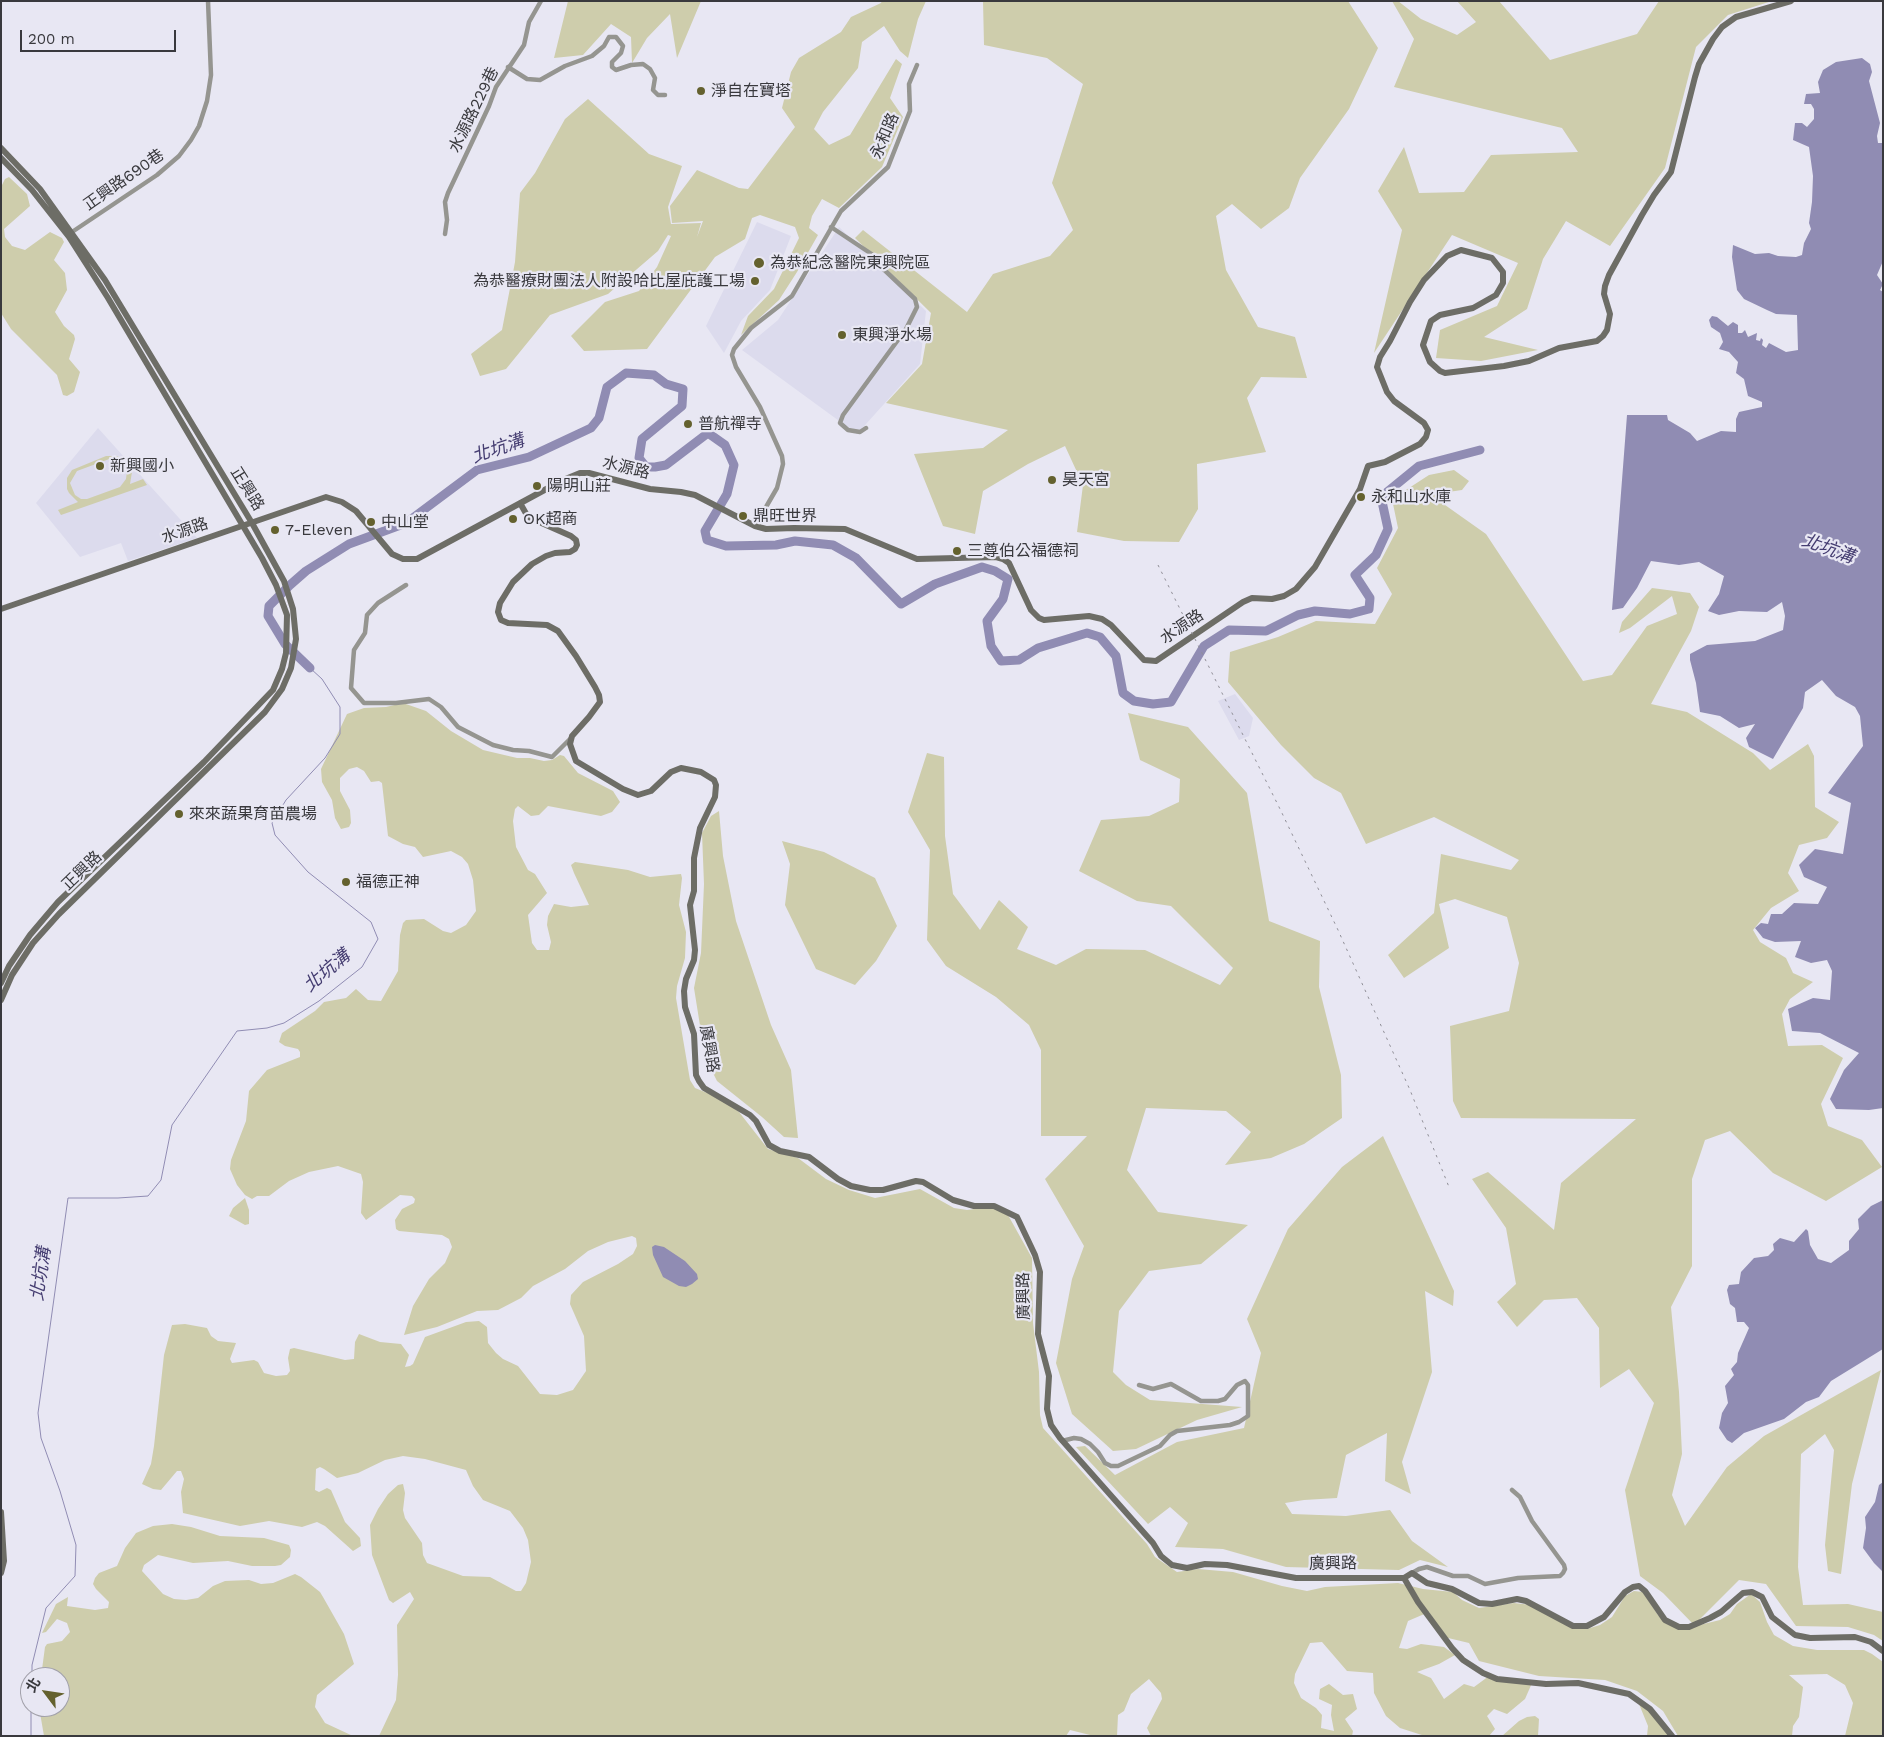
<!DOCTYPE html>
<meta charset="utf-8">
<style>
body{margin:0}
#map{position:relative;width:1884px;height:1737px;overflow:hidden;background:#e8e7f3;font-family:"Work Sans","Noto Sans TC",sans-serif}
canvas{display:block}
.frame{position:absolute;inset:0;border:2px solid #39393d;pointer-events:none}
.north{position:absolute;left:20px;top:1667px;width:50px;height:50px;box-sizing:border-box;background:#e8e7f3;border:1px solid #a2a1aa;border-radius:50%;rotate:301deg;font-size:14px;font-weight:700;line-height:20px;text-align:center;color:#39393d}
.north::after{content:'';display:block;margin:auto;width:18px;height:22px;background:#64612e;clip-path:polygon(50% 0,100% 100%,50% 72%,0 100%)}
.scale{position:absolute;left:20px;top:30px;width:156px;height:22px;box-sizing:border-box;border:2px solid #39393d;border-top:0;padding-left:6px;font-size:15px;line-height:18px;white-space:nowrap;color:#39393d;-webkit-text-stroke:4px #e8e7f3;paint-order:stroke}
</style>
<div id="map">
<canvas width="1884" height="1737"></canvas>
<div class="frame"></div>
<div class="north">北</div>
<div class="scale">200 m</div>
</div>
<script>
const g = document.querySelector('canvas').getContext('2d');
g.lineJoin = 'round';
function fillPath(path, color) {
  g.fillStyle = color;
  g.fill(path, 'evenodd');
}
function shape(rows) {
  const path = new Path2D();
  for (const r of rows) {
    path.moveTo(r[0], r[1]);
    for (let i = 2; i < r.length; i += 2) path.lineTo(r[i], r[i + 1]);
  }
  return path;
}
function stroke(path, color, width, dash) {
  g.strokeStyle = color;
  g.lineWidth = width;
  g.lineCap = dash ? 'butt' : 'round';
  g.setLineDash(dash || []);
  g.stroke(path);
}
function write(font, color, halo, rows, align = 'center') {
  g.font = font + ' "Work Sans","Noto Sans TC",sans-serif';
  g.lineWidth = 4.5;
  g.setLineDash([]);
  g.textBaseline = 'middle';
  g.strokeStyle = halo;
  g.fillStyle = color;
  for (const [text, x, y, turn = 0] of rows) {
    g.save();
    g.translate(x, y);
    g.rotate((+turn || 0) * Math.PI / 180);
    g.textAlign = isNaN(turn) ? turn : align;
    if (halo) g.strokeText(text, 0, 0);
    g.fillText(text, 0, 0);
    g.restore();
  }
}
const built = shape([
 [757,222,791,236,770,290,741,321,724,353,706,326],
 [839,227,926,311,920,364,857,434,742,350,778,320],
 [98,428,197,538,128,561,121,543,80,557,36,503],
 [1235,694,1253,718,1249,736,1239,740,1218,701]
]);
const green = shape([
 [568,1,701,1,677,58,670,14,647,38,632,63,631,37,611,24,583,55,554,58],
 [882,1,926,1,918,19,908,58,900,51,884,26,862,42,858,68,823,112,814,129,829,145,850,135,896,59,902,64,890,98,903,117,882,167,839,208,822,199,812,216,809,228,818,235,797,272,779,300,741,335,748,316,774,289,799,238,795,227,760,215,752,218,745,239,715,257,647,349,584,351,571,336,605,302,639,291,657,267,671,236,668,235,658,251,608,294,550,315,506,369,480,376,471,354,502,330,515,262,520,193,535,173,565,119,588,99,649,154,682,166,668,207,671,224,701,223,697,237,703,221,672,223,670,206,697,170,739,188,748,189,795,127,782,108,791,72,799,58,841,32,851,17,881,3],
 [983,1,1348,1,1378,48,1349,109,1300,178,1289,208,1261,229,1232,204,1216,216,1226,270,1258,327,1295,337,1307,378,1261,377,1247,398,1266,452,1197,464,1198,509,1179,542,1124,541,1077,532,1083,485,1065,446,1028,464,983,491,975,534,943,526,914,454,983,448,1008,430,886,403,922,364,931,313,855,238,863,230,967,312,993,274,1050,256,1073,230,1052,183,1083,84,1047,58,984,45],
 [1392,1,1398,1,1421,19,1457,35,1476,22,1457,1,1499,1,1550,60,1637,34,1659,1,1772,1,1728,15,1696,47,1665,168,1610,246,1566,221,1543,259,1527,309,1484,337,1538,350,1481,361,1436,358,1440,330,1497,306,1518,263,1452,235,1374,353,1402,230,1378,191,1404,147,1419,193,1464,192,1491,155,1578,152,1562,128,1394,87,1414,39],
 [9,177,27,194,30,206,4,229,5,237,12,246,25,250,50,232,62,238,64,242,54,260,65,273,67,290,55,312,64,326,74,335,75,339,69,359,80,372,74,392,67,396,63,395,57,375,11,329,1,313,1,187,5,179],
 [106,456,117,456,128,462,132,472,130,484,143,479,147,485,61,515,58,510,78,502,69,493,67,489,67,478,72,470],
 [112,458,123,464,127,471,126,479,120,487,87,499,81,499,75,495,70,483,77,471],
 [1454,470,1469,481,1462,490,1441,493,1445,505,1486,534,1583,681,1612,675,1647,626,1677,614,1672,596,1630,628,1619,633,1622,622,1652,588,1690,593,1699,607,1691,631,1651,704,1687,712,1753,753,1770,770,1808,744,1814,756,1815,807,1839,822,1827,838,1799,845,1788,873,1799,891,1771,908,1753,930,1760,942,1786,958,1793,973,1813,982,1790,999,1782,1014,1788,1046,1822,1045,1843,1058,1821,1104,1828,1126,1862,1140,1882,1167,1826,1201,1773,1173,1730,1131,1705,1140,1692,1179,1692,1266,1671,1307,1679,1392,1682,1454,1672,1495,1685,1526,1727,1467,1764,1436,1881,1370,1852,1484,1841,1574,1828,1571,1825,1545,1834,1450,1825,1434,1801,1454,1798,1567,1803,1605,1848,1604,1883,1612,1883,1641,1874,1635,1848,1627,1796,1626,1766,1584,1739,1580,1694,1625,1663,1593,1640,1576,1625,1490,1654,1403,1629,1369,1600,1388,1599,1328,1577,1298,1544,1300,1517,1327,1497,1302,1516,1284,1506,1228,1472,1179,1488,1172,1554,1230,1561,1183,1636,1119,1461,1118,1453,1101,1450,1026,1509,1011,1519,963,1507,917,1455,899,1439,904,1449,948,1404,978,1388,955,1434,913,1441,854,1511,870,1519,860,1434,817,1366,844,1341,793,1314,778,1281,745,1228,682,1230,652,1278,637,1316,621,1375,624,1392,594,1377,568,1398,528,1392,499,1429,475],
 [403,703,426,711,451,731,483,750,517,758,530,758,544,761,552,760,560,755,564,756,578,773,613,791,620,802,612,812,601,816,548,806,539,815,531,816,518,806,515,809,513,821,516,847,528,870,535,874,547,893,528,915,532,943,537,950,549,950,551,942,547,925,548,916,554,904,571,907,589,905,574,873,571,865,575,862,628,870,650,877,681,874,682,878,679,905,686,932,685,958,677,986,676,998,690,1080,695,1088,720,1098,739,1112,768,1149,798,1158,826,1179,849,1190,875,1198,920,1189,954,1208,967,1210,998,1206,1008,1215,1032,1258,1033,1323,1039,1372,1040,1415,1043,1428,1147,1544,1155,1557,1177,1572,1198,1569,1233,1572,1282,1586,1307,1591,1325,1587,1398,1583,1423,1589,1453,1592,1462,1600,1479,1608,1514,1603,1531,1605,1566,1625,1587,1629,1600,1625,1612,1617,1625,1596,1634,1591,1643,1592,1658,1615,1683,1629,1720,1620,1730,1614,1737,1604,1751,1594,1760,1602,1767,1622,1774,1635,1793,1646,1817,1650,1864,1650,1872,1654,1883,1662,1883,1736,1845,1736,1853,1703,1845,1685,1827,1674,1789,1675,1803,1687,1799,1717,1793,1726,1792,1736,1678,1736,1663,1711,1637,1691,1605,1680,1539,1676,1479,1661,1469,1643,1444,1637,1429,1612,1408,1621,1399,1648,1407,1649,1421,1644,1444,1647,1455,1655,1439,1664,1417,1672,1431,1678,1444,1699,1464,1684,1474,1687,1489,1676,1532,1683,1525,1699,1507,1714,1494,1709,1487,1716,1495,1729,1489,1736,1425,1736,1400,1728,1386,1716,1374,1693,1373,1673,1347,1671,1322,1642,1310,1643,1295,1674,1294,1683,1301,1698,1316,1708,1322,1715,1321,1728,1334,1731,1331,1715,1332,1705,1319,1699,1320,1689,1329,1684,1343,1695,1353,1694,1357,1709,1345,1719,1353,1731,1352,1736,1151,1736,1147,1728,1162,1699,1161,1693,1149,1679,1131,1694,1124,1711,1118,1715,1117,1736,1094,1736,1070,1730,1066,1736,379,1736,396,1700,398,1675,397,1625,414,1599,410,1592,393,1603,389,1600,372,1555,370,1525,378,1509,388,1494,398,1485,403,1484,405,1493,403,1510,405,1518,422,1543,423,1555,427,1563,463,1576,490,1577,516,1591,521,1591,526,1583,531,1562,528,1540,523,1528,510,1511,483,1500,473,1486,466,1470,425,1459,403,1456,385,1460,358,1473,337,1478,324,1469,320,1467,316,1469,315,1490,319,1492,327,1488,331,1490,345,1522,360,1538,361,1546,353,1551,325,1526,317,1522,302,1527,269,1521,240,1526,183,1513,181,1492,184,1479,181,1471,177,1471,161,1490,153,1489,142,1484,151,1464,154,1446,164,1355,172,1325,185,1324,207,1328,211,1336,218,1341,236,1343,230,1359,232,1363,254,1360,258,1362,264,1373,276,1376,287,1375,290,1371,288,1358,290,1349,294,1348,345,1360,354,1359,355,1342,359,1334,380,1342,401,1344,409,1355,405,1367,410,1366,413,1364,425,1337,466,1322,479,1321,487,1327,488,1343,496,1353,503,1359,518,1366,540,1394,557,1395,573,1390,586,1371,584,1336,570,1304,571,1295,583,1282,618,1264,633,1254,637,1246,636,1238,632,1236,608,1242,588,1251,565,1269,533,1286,521,1298,498,1310,477,1311,437,1327,404,1335,413,1306,429,1279,445,1263,452,1247,449,1239,442,1235,399,1231,396,1229,395,1220,402,1209,414,1203,415,1199,412,1196,400,1195,366,1220,361,1213,363,1182,361,1174,338,1166,309,1172,289,1181,269,1196,257,1196,252,1199,245,1195,237,1185,230,1169,231,1160,246,1121,249,1091,267,1070,300,1057,300,1052,298,1049,285,1046,279,1042,282,1033,315,1011,324,1002,346,998,356,989,368,1000,381,1001,398,971,400,935,403,923,406,920,424,919,443,931,451,933,466,925,476,911,473,880,468,864,462,857,451,851,423,857,415,847,403,844,388,836,382,783,379,781,371,782,364,771,357,767,349,769,340,778,340,791,350,810,351,823,349,827,341,829,335,818,332,800,322,782,321,769,347,714,364,708,386,707],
 [1128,713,1188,727,1247,793,1269,921,1320,941,1319,987,1341,1075,1342,1118,1304,1144,1271,1158,1225,1165,1251,1132,1226,1111,1146,1108,1127,1170,1158,1212,1248,1225,1201,1264,1149,1271,1119,1311,1113,1372,1126,1385,1150,1400,1242,1407,1197,1420,1136,1449,1113,1451,1072,1414,1056,1363,1072,1279,1084,1246,1045,1179,1087,1136,1041,1136,1041,1050,1029,1025,996,997,946,966,927,940,930,850,908,812,927,753,944,757,945,836,953,894,980,930,999,900,1028,927,1017,949,1056,965,1086,949,1145,950,1220,985,1233,968,1171,906,1137,901,1079,871,1101,820,1149,816,1179,802,1180,779,1140,760],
 [719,811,723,856,736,921,771,1025,791,1070,798,1138,784,1137,762,1117,717,1081,705,1057,694,988,701,953,704,884,702,833,711,816],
 [782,841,824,852,875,878,897,926,876,961,855,985,816,969,785,905,790,864],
 [1383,1136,1454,1291,1453,1306,1425,1291,1432,1372,1402,1462,1411,1494,1385,1481,1387,1433,1346,1455,1337,1498,1304,1500,1285,1503,1292,1514,1346,1516,1390,1510,1412,1541,1448,1567,1420,1560,1399,1570,1286,1567,1223,1549,1175,1547,1188,1523,1170,1507,1148,1524,1076,1447,1085,1446,1115,1475,1177,1442,1244,1428,1261,1353,1247,1319,1288,1229,1342,1167],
 [245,1198,249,1210,249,1224,245,1225,229,1216,233,1208],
 [172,1524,191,1527,220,1536,264,1538,289,1545,291,1550,290,1557,281,1565,275,1566,252,1566,228,1561,193,1563,158,1555,144,1565,142,1571,163,1594,174,1599,186,1600,198,1598,213,1586,225,1581,249,1580,261,1584,273,1583,295,1574,301,1577,320,1592,323,1597,344,1634,354,1664,317,1695,315,1707,325,1723,353,1736,44,1736,39,1707,60,1707,60,1677,41,1677,45,1647,47,1644,62,1641,70,1632,67,1623,57,1619,46,1632,42,1633,56,1604,68,1597,67,1606,95,1610,108,1608,109,1602,96,1589,93,1584,95,1578,99,1573,117,1566,125,1548,136,1533,153,1526],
 [1639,1704,1647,1708,1669,1736,1647,1736,1648,1726],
 [1535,1716,1539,1719,1538,1736,1502,1736,1519,1721,1527,1717]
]);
const water = shape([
 [1862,58,1870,64,1872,72,1869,81,1880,123,1877,136,1878,143,1883,143,1883,261,1877,275,1883,284,1880,290,1883,292,1883,1108,1869,1110,1836,1109,1830,1099,1844,1070,1859,1053,1820,1033,1792,1031,1788,1009,1813,998,1830,1000,1832,971,1827,960,1811,963,1795,957,1801,941,1775,942,1763,938,1755,928,1761,923,1768,924,1771,914,1782,914,1794,903,1818,904,1827,887,1804,877,1799,865,1815,849,1843,854,1851,803,1828,793,1863,746,1860,716,1855,707,1836,696,1822,680,1805,692,1803,708,1773,759,1749,747,1746,738,1755,724,1739,728,1720,716,1700,712,1696,683,1690,660,1690,654,1707,645,1755,641,1783,630,1785,616,1782,602,1767,612,1739,611,1719,615,1708,611,1719,594,1724,576,1699,562,1679,565,1651,561,1637,588,1623,608,1612,610,1627,415,1667,415,1668,420,1690,433,1697,441,1721,431,1736,432,1736,419,1739,412,1762,407,1762,402,1748,396,1744,379,1736,373,1738,362,1729,352,1719,349,1723,342,1720,333,1711,327,1709,320,1712,316,1717,317,1728,326,1733,322,1738,325,1738,333,1742,333,1745,330,1748,337,1757,333,1756,340,1760,341,1761,338,1763,340,1762,345,1766,348,1769,343,1786,352,1798,350,1797,315,1776,314,1767,310,1744,299,1737,290,1732,257,1733,245,1755,254,1769,253,1778,256,1796,257,1802,255,1804,243,1811,229,1809,223,1812,202,1813,176,1809,147,1793,140,1795,123,1802,123,1807,127,1814,119,1814,109,1811,104,1804,104,1806,94,1820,93,1818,82,1823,70,1836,62],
 [1883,1200,1883,1349,1831,1381,1819,1397,1806,1402,1784,1419,1744,1433,1732,1443,1727,1440,1719,1428,1722,1413,1728,1403,1725,1386,1734,1375,1731,1369,1737,1362,1738,1353,1749,1328,1744,1322,1737,1322,1735,1308,1730,1304,1727,1290,1729,1285,1739,1284,1741,1272,1754,1258,1768,1256,1774,1250,1773,1244,1780,1238,1794,1242,1806,1229,1808,1231,1810,1245,1818,1259,1831,1263,1849,1250,1849,1241,1859,1229,1858,1219,1871,1206],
 [655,1245,664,1247,685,1261,697,1274,698,1279,692,1284,686,1287,679,1286,663,1277,653,1255,652,1247],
 [1883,1482,1883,1570,1882,1571,1874,1563,1863,1548,1866,1528,1865,1517,1875,1502,1879,1485]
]);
const stream = shape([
 [32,1677,32,1665,46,1608,75,1576,76,1545,60,1491,41,1438,38,1413,68,1198,118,1198,148,1196,161,1180,172,1125,237,1031,267,1028,284,1023,319,1001,362,967,378,939,371,922,308,872,275,835,272,823,286,800,325,758,340,734,340,707,322,679,310,668],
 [31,1707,31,1736]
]);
const river = shape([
 [310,668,285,644,268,616,269,606,290,585,306,571,349,544,406,523,477,470,529,457,591,428,599,418,607,387,626,373,654,375,666,384,683,389,682,406,642,439,639,458,646,467,655,467,666,465,708,433,725,445,734,465,727,494,705,531,707,540,726,546,776,545,795,541,833,545,856,558,901,604,935,584,982,567,995,571,1008,579,1003,599,987,621,991,646,1001,661,1019,660,1038,648,1087,633,1100,637,1116,656,1123,693,1134,701,1153,704,1171,702,1204,646,1229,630,1266,631,1298,615,1315,611,1350,614,1369,609,1370,598,1355,575,1376,555,1388,529,1381,497,1419,466,1480,450]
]);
const street = shape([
 [508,67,527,79,540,80,565,66,592,56,604,46,609,37,616,37,623,46,621,53,612,62,612,67,616,70,631,65,643,64,650,69,655,78,653,90,658,95,665,95],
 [831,227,873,255,876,262,915,299,917,307,906,329,843,415,840,423,848,430,860,432,866,428],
 [72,232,157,175,179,156,191,140,199,126,207,101,211,75,208,1],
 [445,234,447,220,445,202,448,193,489,106,496,87,524,45,529,22,541,1],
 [755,526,777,488,783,464,782,456,760,407,736,367,732,355,734,349,751,328,792,296,841,211,888,167,910,111,909,84,917,65],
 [406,585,378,603,367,615,365,633,354,650,351,688,364,703,396,703,429,699,441,707,458,727,493,745,513,750,529,751,552,757,570,739],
 [1062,1441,1074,1438,1081,1439,1090,1444,1098,1452,1105,1463,1111,1466,1118,1466,1160,1446,1170,1435,1177,1431,1230,1425,1239,1422,1248,1416,1248,1385,1245,1381,1237,1385,1225,1399,1218,1401,1201,1401,1171,1384,1153,1389,1139,1385],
 [1412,1573,1419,1569,1427,1567,1453,1576,1468,1576,1485,1584,1518,1578,1560,1576,1563,1573,1565,1569,1564,1565,1532,1521,1520,1497,1512,1490]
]);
const secondary = shape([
 [1,148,40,189,105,280,252,523,284,581,293,609,296,639,291,668,282,689,265,712,59,914,33,943,12,975,1,1000],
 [1,158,32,190,69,237,108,298,262,558,276,585,287,615,286,653,282,669,273,690,204,762,58,902,30,935,9,966,1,983],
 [520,503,528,517,571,536,576,540,577,545,575,549,570,552,555,553,546,556,532,564,513,582,500,603,498,612,501,620,508,623,547,625,558,631,576,656,595,687,599,695,600,702,589,717,572,736,570,744,576,761,623,789,638,795,651,791,671,772,681,768,701,772,714,780,716,785,715,797,700,828,694,858,694,891,690,905,695,950,694,960,686,979,684,991,685,1007,694,1034,696,1075,699,1081,704,1088,750,1115,756,1121,769,1145,780,1151,809,1157,838,1179,851,1186,870,1190,883,1190,916,1181,923,1182,953,1200,974,1206,994,1206,1017,1217,1035,1255,1040,1272,1038,1334,1049,1376,1047,1409,1051,1425,1060,1438,1153,1543,1161,1556,1172,1565,1187,1568,1205,1564,1227,1565,1296,1578,1404,1578,1412,1573,1427,1583,1452,1589,1479,1603,1492,1604,1517,1599,1526,1601,1573,1626,1587,1626,1604,1617,1625,1592,1633,1587,1639,1586,1645,1591,1665,1620,1679,1627,1689,1627,1710,1618,1721,1612,1743,1593,1752,1592,1762,1597,1772,1617,1795,1635,1810,1638,1855,1637,1871,1642,1883,1651],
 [1,609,326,497,342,502,356,511,392,554,403,559,417,559,563,480,580,473,589,473,650,489,681,492,695,495,755,526,766,529,794,528,845,529,917,559,996,557,1003,559,1009,563,1031,610,1039,618,1044,620,1089,616,1102,619,1111,625,1144,660,1156,661,1243,602,1252,598,1272,599,1284,596,1296,589,1315,567,1360,489,1368,466,1385,462,1420,444,1426,437,1428,430,1424,423,1394,401,1387,392,1377,367,1380,357,1390,341,1410,302,1424,280,1447,256,1461,250,1492,258,1503,272,1503,283,1496,295,1473,308,1440,315,1431,321,1423,345,1430,362,1440,371,1445,373,1504,366,1529,361,1559,348,1597,341,1603,336,1607,330,1610,314,1604,294,1605,286,1609,275,1642,215,1654,195,1671,172,1695,77,1699,64,1713,39,1722,27,1736,17,1791,1],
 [1,1512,4,1561,1,1573],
 [1404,1578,1418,1602,1452,1648,1463,1660,1483,1673,1497,1679,1546,1684,1578,1683,1629,1694,1650,1709,1672,1736]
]);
const rail = shape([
 [1158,565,1281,811,1338,930,1410,1090,1449,1187]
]);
const markers = [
 [701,91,5,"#64612e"],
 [759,263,6,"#64612e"],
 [755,281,5,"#64612e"],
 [842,335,5,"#64612e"],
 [688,424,5,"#64612e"],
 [100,466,5,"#64612e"],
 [1052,480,5,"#64612e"],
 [537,486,5,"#64612e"],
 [1361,497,5,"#64612e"],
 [743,516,5,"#64612e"],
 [513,519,5,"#64612e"],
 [371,522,5,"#64612e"],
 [275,530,5,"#64612e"],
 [957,551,5,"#64612e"],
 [179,814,5,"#64612e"],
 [346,882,5,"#64612e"]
];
const poiNames = [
 ["淨自在寶塔",711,91],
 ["為恭紀念醫院東興院區",770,263],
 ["為恭醫療財團法人附設哈比屋庇護工場",745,281,"right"],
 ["東興淨水場",852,335],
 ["普航禪寺",698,424],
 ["新興國小",110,466],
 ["昊天宮",1062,480],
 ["陽明山莊",547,486],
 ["永和山水庫",1371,497],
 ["鼎旺世界",753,516],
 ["OK超商",523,519],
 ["中山堂",381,522],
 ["7-Eleven",285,530],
 ["三尊伯公福德祠",967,551],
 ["來來蔬果育苗農場",189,814],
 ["福德正神",356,882]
];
const streetNames = [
 ["水源路229巷",474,110,-64],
 ["永和路",885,136,-67],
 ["正興路690巷",124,180,-35],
 ["水源路",626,468,14],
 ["正興路",247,489,58],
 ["水源路",185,531,-19],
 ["水源路",1182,627,-34],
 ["正興路",82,871,-44],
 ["廣興路",709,1049,80],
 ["廣興路",1024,1296,-91],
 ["廣興路",1333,1564,-1]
];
const waterNames = [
 ["北坑溝",498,449,-19],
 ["北坑溝",1828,549,20],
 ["北坑溝",327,971,-40],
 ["北坑溝",41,1274,-82]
];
fillPath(built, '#dcdbed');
fillPath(green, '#cecdac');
fillPath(water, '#908cb3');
stroke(stream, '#908cb3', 1);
stroke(river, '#908cb3', 9);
stroke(street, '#959590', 4.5);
stroke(secondary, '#6d6d66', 6);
stroke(rail, '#908f97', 1, [2.5, 5]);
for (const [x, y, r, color] of markers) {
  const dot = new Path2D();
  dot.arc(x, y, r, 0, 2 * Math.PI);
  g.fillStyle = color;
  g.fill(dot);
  stroke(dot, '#e8e7f3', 2);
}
write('16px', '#39393d', '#e8e7f3', poiNames, 'left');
write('16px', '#39393d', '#e8e7f3', streetNames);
write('italic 18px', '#453d71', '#e8e7f3', waterNames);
</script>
